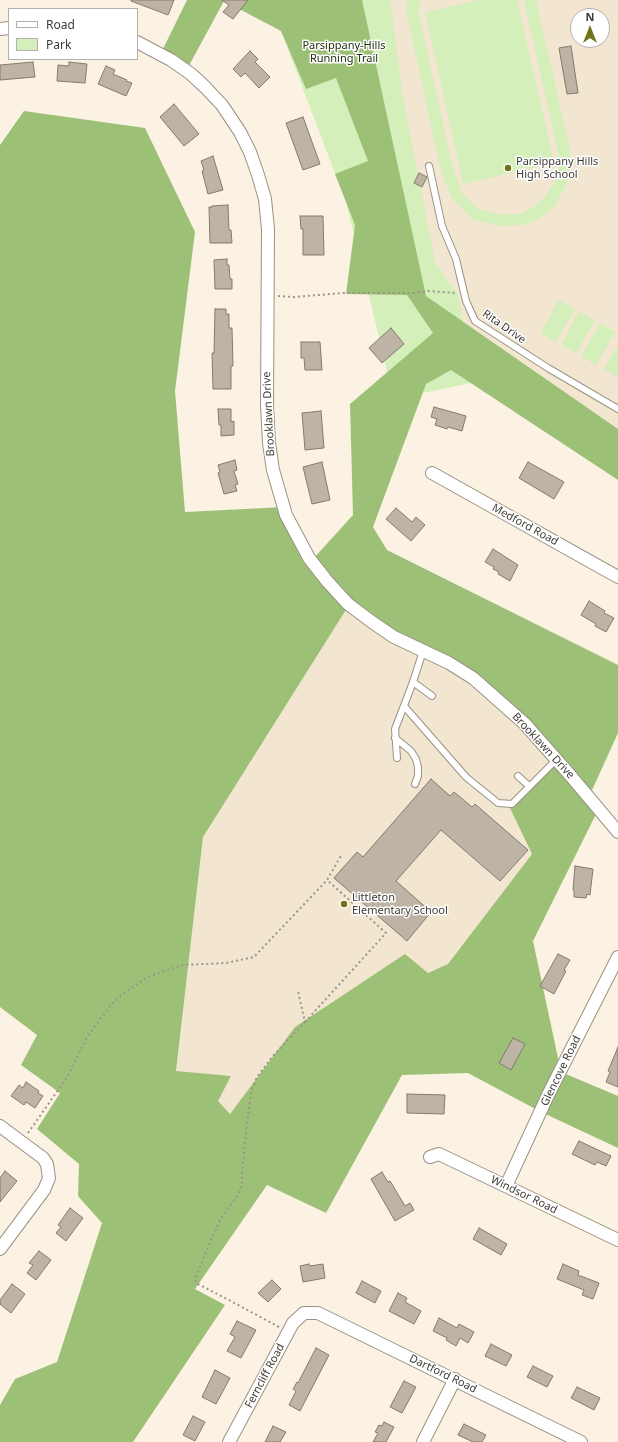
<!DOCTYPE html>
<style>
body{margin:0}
#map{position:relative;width:618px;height:1442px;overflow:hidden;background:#fcf2e3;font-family:"Noto Sans",sans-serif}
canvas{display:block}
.legend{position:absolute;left:8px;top:8px;width:130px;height:52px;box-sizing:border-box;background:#fff;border:1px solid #b2b1ae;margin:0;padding:5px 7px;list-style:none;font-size:12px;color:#3e3b35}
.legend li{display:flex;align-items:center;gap:8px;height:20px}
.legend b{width:20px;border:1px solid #b2b1ae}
.north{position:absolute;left:570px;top:8px;width:40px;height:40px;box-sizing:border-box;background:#fff;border:1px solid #b2b1ae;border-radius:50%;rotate:0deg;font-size:11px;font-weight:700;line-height:16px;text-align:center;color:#3e3b35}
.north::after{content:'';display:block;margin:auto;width:14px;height:18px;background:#727319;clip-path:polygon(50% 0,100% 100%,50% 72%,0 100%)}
</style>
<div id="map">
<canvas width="618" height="1442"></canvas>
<ul class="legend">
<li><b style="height:5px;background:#fff"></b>Road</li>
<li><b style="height:11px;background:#d4efba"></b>Park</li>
</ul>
<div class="north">N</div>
</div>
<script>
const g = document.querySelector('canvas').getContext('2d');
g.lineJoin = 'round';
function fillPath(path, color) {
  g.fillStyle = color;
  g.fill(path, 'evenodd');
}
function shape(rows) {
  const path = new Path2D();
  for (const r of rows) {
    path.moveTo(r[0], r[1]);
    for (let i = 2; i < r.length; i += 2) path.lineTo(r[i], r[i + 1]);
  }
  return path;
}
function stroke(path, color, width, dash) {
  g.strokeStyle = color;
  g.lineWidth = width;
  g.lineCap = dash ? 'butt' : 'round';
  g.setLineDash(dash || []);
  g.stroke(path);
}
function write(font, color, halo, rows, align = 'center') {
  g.font = font + ' "Noto Sans",sans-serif';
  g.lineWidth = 3;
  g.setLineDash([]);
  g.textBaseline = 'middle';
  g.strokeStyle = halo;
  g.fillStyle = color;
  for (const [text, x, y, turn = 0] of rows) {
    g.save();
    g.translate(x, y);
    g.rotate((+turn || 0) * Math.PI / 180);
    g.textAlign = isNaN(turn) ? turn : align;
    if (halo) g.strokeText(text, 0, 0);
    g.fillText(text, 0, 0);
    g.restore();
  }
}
const built = shape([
 [362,0,618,0,618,429,426,296],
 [578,16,602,16,602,40,578,40],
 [349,605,492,692,555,760,508,804,532,854,448,964,295,1027,230,1114,217,1101,231,1076,176,1072,203,837]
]);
const green = shape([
 [266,0,390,0,403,98,435,263,459,296,471,383,394,399,346,202,281,31],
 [408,0,421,0,418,10,452,164,461,191,478,209,499,214,520,214,534,207,544,198,554,183,558,170,558,152,524,0,536,0,570,150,570,171,565,188,554,206,541,218,522,225,497,226,472,219,451,197,440,167,406,10],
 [479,0,517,0,554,163,463,184,425,12],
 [559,300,575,309,556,342,540,333],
 [579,312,595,320,576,353,561,345],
 [600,323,615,332,596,365,581,356],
 [618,345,618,377,604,369]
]);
const forest = shape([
 [187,0,362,0,426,296,618,429,618,480,451,370,426,384,373,527,387,550,618,665,618,733,588,799,598,810,533,941,561,1072,618,1096,618,1148,541,1112,468,1073,402,1075,326,1213,267,1185,195,1289,225,1305,133,1442,0,1442,0,1405,15,1379,57,1362,102,1223,78,1196,79,1164,37,1129,60,1093,21,1065,37,1035,0,1007,0,145,24,111,145,128,195,232,175,391,185,512,285,507,313,559,353,515,350,404,433,333,407,295,346,294,355,225,335,174,368,161,336,78,306,89,281,31,224,1,186,71,160,55],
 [349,605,492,692,555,760,508,804,532,854,448,964,428,973,405,954,295,1027,230,1114,218,1101,231,1076,176,1071,203,837]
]);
const building = shape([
 [131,0,174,0,168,15,131,1,131,0],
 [222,0,248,0,233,19,223,12,229,5,222,0],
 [571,46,578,93,567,94,559,48,571,46],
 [250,51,258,59,255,62,270,77,259,88,245,73,241,77,233,69,250,51],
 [33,62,35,77,0,80,0,65,33,62],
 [69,62,87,64,85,83,57,81,58,65,69,66,69,62],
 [106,66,115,70,113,74,127,80,126,81,132,83,126,96,98,84,106,66],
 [174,104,199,134,184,146,160,117,174,104],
 [303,117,320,164,303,170,286,123,303,117],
 [213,156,223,190,208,194,202,171,204,170,201,161,213,156],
 [419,173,427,177,422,187,414,183,419,173],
 [228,205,229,230,231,230,232,243,210,243,209,207,212,207,212,206,228,205],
 [300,216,323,216,324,255,303,255,303,229,301,229,300,216],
 [227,259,227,265,229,265,230,279,232,279,232,289,215,289,214,260,227,259],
 [215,309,226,309,226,314,229,314,229,328,232,328,233,366,231,366,231,389,213,389,212,353,214,353,215,309],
 [391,328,404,344,382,363,369,348,391,328],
 [301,342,320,342,322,370,305,370,304,358,301,358,301,342],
 [434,407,466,416,462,431,448,427,447,429,435,425,437,419,431,417,434,407],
 [218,409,231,409,231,422,234,421,234,435,221,436,221,425,219,425,218,409],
 [321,411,324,448,305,450,302,413,321,411],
 [235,460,237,470,234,471,238,484,235,485,237,491,224,494,218,473,220,472,218,465,235,460],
 [322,462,330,500,312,504,303,467,322,462],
 [528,462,564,482,554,499,519,478,528,462],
 [396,508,412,522,416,517,425,525,411,541,386,519,396,508],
 [493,549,518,565,510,581,498,574,499,572,493,569,494,567,485,562,493,549],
 [589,601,605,611,604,613,614,618,606,632,595,626,596,624,581,615,589,601],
 [431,779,450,796,454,792,472,807,475,804,528,850,500,881,441,830,396,881,431,912,407,941,334,878,357,852,363,857,431,779],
 [575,866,593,869,590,895,587,894,586,898,574,897,574,891,573,890,575,866],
 [558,954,570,960,564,970,566,971,554,994,540,986,558,954],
 [513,1038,525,1044,511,1070,499,1063,513,1038],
 [618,1047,618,1087,606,1082,610,1072,608,1071,618,1047],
 [26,1082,39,1091,38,1093,43,1096,35,1108,26,1102,24,1105,11,1096,19,1085,23,1088,26,1082],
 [407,1094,445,1095,444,1114,407,1113,407,1094],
 [579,1141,611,1156,606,1166,597,1162,595,1165,572,1154,579,1141],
 [5,1171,17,1181,0,1202,0,1178,5,1171],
 [382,1172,388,1182,390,1181,405,1206,410,1203,414,1210,395,1221,371,1179,382,1172],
 [70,1208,83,1218,66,1241,56,1233,61,1227,58,1225,70,1208],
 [479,1228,507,1244,501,1255,473,1239,479,1228],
 [39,1251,51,1260,36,1280,27,1273,33,1265,29,1263,39,1251],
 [309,1264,310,1266,323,1264,325,1278,303,1282,300,1266,309,1264],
 [563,1264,579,1271,578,1275,599,1283,593,1299,582,1295,584,1290,557,1279,563,1264],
 [272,1280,281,1289,268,1302,258,1293,272,1280],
 [362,1281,381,1291,375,1303,356,1293,362,1281],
 [12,1284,25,1294,11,1313,0,1304,0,1300,12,1284],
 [398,1293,407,1298,405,1302,421,1311,414,1324,389,1311,398,1293],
 [439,1318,457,1328,459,1324,474,1332,468,1343,460,1338,456,1346,446,1340,447,1338,433,1331,439,1318],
 [237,1321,256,1330,241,1358,227,1351,235,1337,230,1334,237,1321],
 [491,1344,512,1355,506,1366,485,1356,491,1344],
 [316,1348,329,1355,300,1411,289,1405,296,1391,293,1389,297,1382,298,1383,316,1348],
 [533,1366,553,1376,547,1387,527,1377,533,1366],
 [215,1370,230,1378,216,1404,202,1397,215,1370],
 [404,1381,416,1387,402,1413,390,1407,404,1381],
 [577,1387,600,1398,594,1410,571,1398,577,1387],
 [193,1416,205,1422,195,1441,183,1435,193,1416],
 [384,1422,394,1427,386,1442,373,1442,378,1433,375,1432,379,1425,382,1426,384,1422],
 [464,1424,486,1435,482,1442,473,1442,458,1435,464,1424],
 [273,1426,286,1432,280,1442,265,1442,273,1426]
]);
const path = shape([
 [278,296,294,297,343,293,414,293,428,291,456,293],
 [305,1022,386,933,327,880,342,854],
 [28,1133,68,1076,87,1037,111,1005,124,993,150,976,182,965,226,963,254,957,327,880],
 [279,1327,227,1299,196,1283,195,1279,214,1233,221,1218,237,1196,242,1185,242,1172,248,1115,252,1089,257,1077,272,1057,305,1022,298,991]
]);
const service = shape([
 [429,166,442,226,456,259,466,301,475,321,548,368,618,409],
 [413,682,432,696],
 [404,706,466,777,498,803,512,804,557,759],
 [395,738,411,751,416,759,418,767,418,776,415,784],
 [397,758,395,729,413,682,423,651],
 [518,776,529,786]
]);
const minor = shape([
 [0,29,9,28],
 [137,42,171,60,191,74,205,87,222,105,240,132,250,152,258,175,265,199,268,229,267,405,269,443,273,470,286,515,309,558,327,581,348,604,372,622,394,637,449,663,473,678,490,693,525,724,570,775,618,832],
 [432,473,618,577],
 [0,1126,43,1158,47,1164,49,1178,44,1190,0,1249],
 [430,1157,439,1154,618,1240],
 [506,1186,548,1095,618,957],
 [229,1442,293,1323,304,1313,318,1313,581,1442],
 [423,1442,455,1379]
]);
const markers = [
 [508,168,4,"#727319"],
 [344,904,4,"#727319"]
];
const parkNames = [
 ["Parsippany-Hills",344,46],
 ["Running Trail",344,59]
];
const poiNames = [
 ["Parsippany Hills",516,162],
 ["High School",516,175],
 ["Littleton",352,898],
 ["Elementary School",352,911]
];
const streetNames = [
 ["Rita Drive",504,327,35],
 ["Brooklawn Drive",269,414,-93],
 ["Medford Road",525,525,29],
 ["Brooklawn Drive",543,746,47],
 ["Glencove Road",561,1071,-64],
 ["Windsor Road",524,1195,26],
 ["Dartford Road",443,1374,26],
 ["Ferncliff Road",265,1376,-62]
];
fillPath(built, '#f2e6d0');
fillPath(green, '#d4efba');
fillPath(forest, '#9dc077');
fillPath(building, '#bdb4a5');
stroke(building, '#837b6d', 1);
stroke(service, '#9a9284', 8);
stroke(minor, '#9a9284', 14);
stroke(path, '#9a948a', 2, [2, 3]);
stroke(service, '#fff', 6);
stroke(minor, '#fff', 12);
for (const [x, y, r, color] of markers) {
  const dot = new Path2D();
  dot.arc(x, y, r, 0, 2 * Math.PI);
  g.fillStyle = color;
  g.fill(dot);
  stroke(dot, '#fff', 1.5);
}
write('11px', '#212f10', '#fff', parkNames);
write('11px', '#3e3b35', '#fff', poiNames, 'left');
write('11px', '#3e3b35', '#fff', streetNames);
</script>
